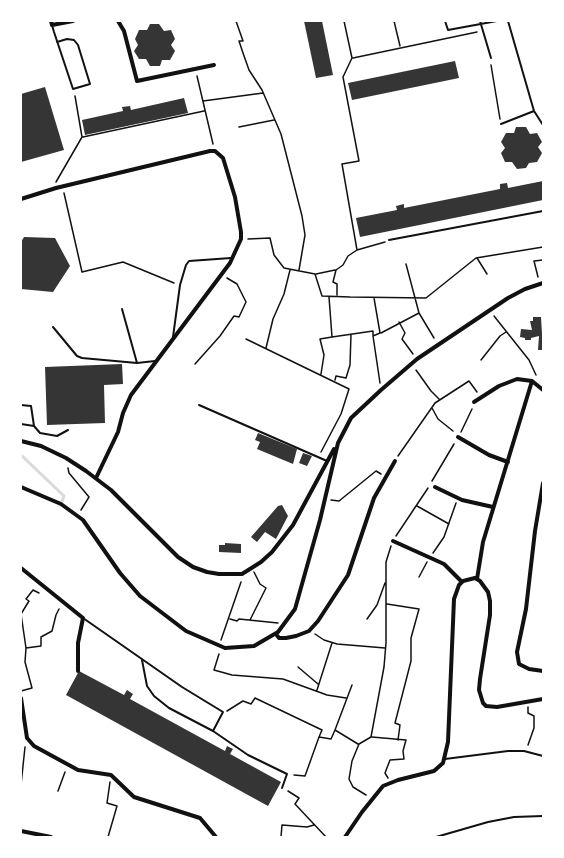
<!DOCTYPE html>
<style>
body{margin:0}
#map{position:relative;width:564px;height:858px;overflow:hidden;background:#fff;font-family:Manrope,sans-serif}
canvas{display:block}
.frame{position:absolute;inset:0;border:22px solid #fff;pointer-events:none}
</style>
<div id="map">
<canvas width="564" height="858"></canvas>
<div class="frame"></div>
</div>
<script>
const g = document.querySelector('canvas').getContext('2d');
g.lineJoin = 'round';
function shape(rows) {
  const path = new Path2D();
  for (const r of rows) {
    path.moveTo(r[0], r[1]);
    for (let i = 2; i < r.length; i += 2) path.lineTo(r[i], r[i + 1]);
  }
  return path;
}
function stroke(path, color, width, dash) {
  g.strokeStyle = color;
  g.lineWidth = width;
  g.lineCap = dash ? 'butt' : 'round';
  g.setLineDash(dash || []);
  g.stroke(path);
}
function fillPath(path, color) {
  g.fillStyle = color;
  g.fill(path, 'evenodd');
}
const stream = shape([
 [21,455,64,496,61,504]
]);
const building = shape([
 [304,21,322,21,333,75,316,78],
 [150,24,159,24,164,31,171,30,175,39,171,45,175,51,170,60,162,60,160,66,150,66,146,59,139,59,134,51,138,45,135,39,139,30,147,30],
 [455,61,459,78,352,100,348,83],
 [45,87,64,150,21,162,21,94],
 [184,98,188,113,85,135,82,120,123,111,122,107,130,106,131,110],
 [516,127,526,127,530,134,537,133,542,142,538,147,542,153,537,162,529,163,526,168,517,169,512,162,505,162,501,153,505,148,501,142,506,133,514,133],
 [543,181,543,200,360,237,356,218,397,210,396,206,404,204,404,208,500,189,500,184,507,183,508,188],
 [24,237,55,238,70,266,53,292,21,289,21,242],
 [533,317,541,317,543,350,538,350,539,336,531,338,531,340,525,340,525,338,520,337,521,329,532,330,530,321,533,321],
 [122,364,123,384,104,385,105,423,47,425,45,367],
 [258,433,297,449,293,464,257,449,260,442,255,440],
 [303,453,312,456,307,466,299,463],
 [282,505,288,516,276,539,265,532,257,542,251,537,278,506],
 [225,543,241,544,241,553,219,552,219,545,225,545],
 [79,671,124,695,127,690,133,694,130,699,225,751,227,746,233,749,230,754,281,782,268,806,66,695]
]);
const path = shape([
 [236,21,243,41,239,41,243,53,249,70,262,90,281,134,302,216,305,235,299,270],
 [344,21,352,58,343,77,359,161,342,164,357,250],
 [394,21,400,46],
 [353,58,477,32],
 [491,65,500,119],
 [197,76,213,144],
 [203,101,263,93],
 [239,127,274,120],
 [83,137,204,111],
 [56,182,82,137,75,96],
 [64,193,82,272,123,262,174,283],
 [248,239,270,238,274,255,284,268,315,274,322,296,350,297,426,298,476,258,543,247],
 [477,258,487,274],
 [406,264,419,313,434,338],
 [316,274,335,270],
 [538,277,534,261,543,260],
 [337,295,337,284,333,282,336,270,343,265,348,256,357,250,385,242],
 [374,298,380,333,373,336,380,383],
 [494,316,529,360,536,375],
 [399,322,405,333,402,339,413,354],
 [381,333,419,313],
 [332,337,373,331,373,335],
 [246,339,349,389,341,414,321,452],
 [266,348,273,319,284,294,290,270],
 [481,360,500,336,506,332],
 [195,364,220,336,234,316,239,317,246,302,237,284,227,278],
 [416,370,431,391,439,399],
 [321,374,324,355,320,339,332,337,329,297],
 [335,380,336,376,346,378,350,365,351,334],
 [432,408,438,419,453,431],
 [461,432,472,409],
 [398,456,435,403,469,381,477,392],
 [68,468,69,473,89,497,81,510],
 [432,481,454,444],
 [331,500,339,501,376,471,381,474],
 [417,506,449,524],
 [396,536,428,488],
 [433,553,444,537,456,503],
 [419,577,427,562],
 [387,604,419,609,411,638,411,661,395,723,400,725,398,740],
 [21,614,26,648,25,662,32,688,21,691],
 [21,614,29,601,26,599,33,590,39,593],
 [230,619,237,621,239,619,278,623],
 [367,619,377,605,385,583],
 [250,620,266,588,260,584,254,572],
 [315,634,324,640,337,644,385,648],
 [221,640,241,582],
 [26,648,41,646,41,637,52,631,56,615,59,609],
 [219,654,214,670,232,675,283,679,327,695,346,698],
 [298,667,318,684],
 [352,685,335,730,358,744],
 [317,690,332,643],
 [528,707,528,713,534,716,534,728,528,745],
 [227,711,243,701,251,704,255,698,322,730,319,737,331,739,335,730],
 [372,737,406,740,403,751,404,759,390,760,385,773,388,778],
 [294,775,305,776,319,737],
 [21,785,25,747],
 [58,791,65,772],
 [288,791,299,798,295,804,326,837],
 [21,793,21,797],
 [366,795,353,787,349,779,352,761,359,744,371,737,384,667,386,643,386,562,391,546],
 [108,837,117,806,107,803,110,782],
 [281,837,282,825,307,827,314,825]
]);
const service = shape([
 [445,21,448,30,497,21],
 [480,21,491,58],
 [508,21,534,111,543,125],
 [52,25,54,32,73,89,90,84,78,45,74,40,67,39,57,42],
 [501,124,534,111],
 [389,240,543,211],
 [122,309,137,363],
 [53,327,77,356,82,358,137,363,155,361],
 [173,337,180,285,186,265,189,261,231,258],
 [21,405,31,406,34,426,40,433,57,436,68,430],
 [199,405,327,461],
 [21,424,34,426],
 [83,618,182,687,223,712,213,731],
 [142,660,147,686,154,696,169,708,213,731,248,755,287,774,282,788],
 [445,759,508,751,524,751,543,756],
 [436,837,488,822,514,817,543,816]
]);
const minor = shape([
 [51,21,52,25,73,21],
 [118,21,124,31,137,81,214,65],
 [21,199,56,188,210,151,215,151,223,158,235,197,241,232,241,239,230,263,131,395,123,413,118,432,96,478],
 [474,402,499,386,517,379,532,381,543,390],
 [458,437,489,455,508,462],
 [21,441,41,446,66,458,86,471,111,490,178,557,193,567,207,572,219,574,242,574,261,562,272,552,293,525,334,449],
 [543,483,535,531,526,609,517,652,519,664,529,669,543,671],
 [21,487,61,504,83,520,120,573,140,596,186,631,225,648,254,646,278,632,295,609,320,520,338,443,351,418,381,390,417,359,508,298,525,289,543,283],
 [435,487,462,500,493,507],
 [393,541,444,564,462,582],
 [21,568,83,618,78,643,78,671],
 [477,579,483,542,532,381],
 [276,634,279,638,286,638,296,636,309,631,318,621,348,575,374,498,395,461],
 [21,698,27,738,34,746,78,770,111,775,134,797,200,818,216,837],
 [21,831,51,837],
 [345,837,362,812,383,786,398,780,434,771,443,763,448,742,454,599,459,585,463,581,475,578,480,581,488,592,490,601,490,615,480,679,479,690,483,703,486,706,497,707,543,699]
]);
stroke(stream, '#d9d9d9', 3);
fillPath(building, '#353535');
stroke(path, '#111', 1.5);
stroke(service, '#111', 2);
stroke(minor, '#111', 4);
</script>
